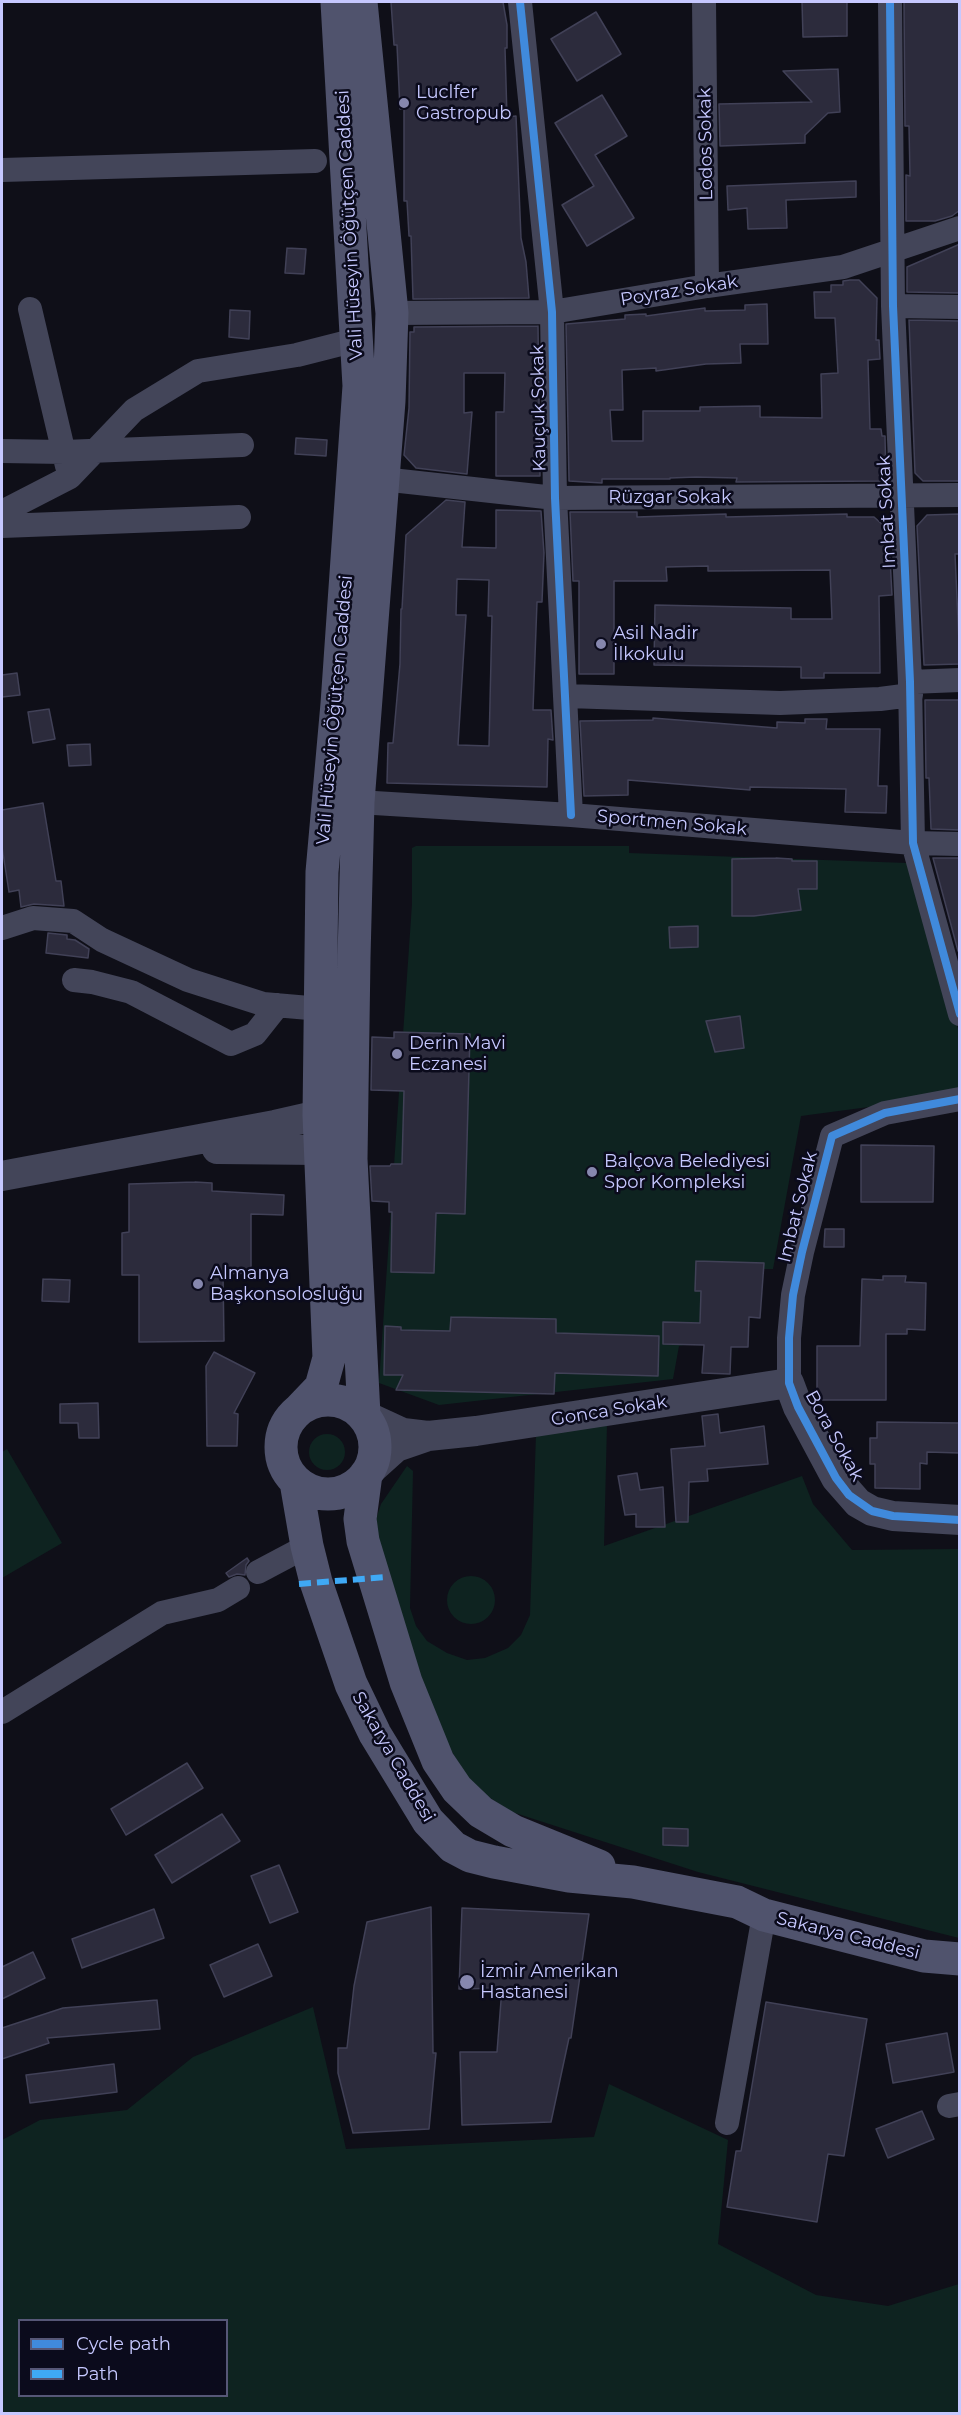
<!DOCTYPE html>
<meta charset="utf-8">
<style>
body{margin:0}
#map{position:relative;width:961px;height:2415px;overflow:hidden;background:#0f0f18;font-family:Montserrat,sans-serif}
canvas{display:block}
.frame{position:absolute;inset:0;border:3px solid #c6c8ff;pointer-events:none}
.legend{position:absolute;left:18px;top:2319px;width:210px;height:78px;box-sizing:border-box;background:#0b0b1c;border:2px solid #565777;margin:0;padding:8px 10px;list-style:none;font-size:18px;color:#c6c8ff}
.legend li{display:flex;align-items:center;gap:12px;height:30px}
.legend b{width:30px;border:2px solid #565777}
</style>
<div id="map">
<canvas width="961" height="2415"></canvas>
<div class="frame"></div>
<ul class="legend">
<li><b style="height:8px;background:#408adc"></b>Cycle path</li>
<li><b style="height:8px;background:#3fa9f5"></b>Path</li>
</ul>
</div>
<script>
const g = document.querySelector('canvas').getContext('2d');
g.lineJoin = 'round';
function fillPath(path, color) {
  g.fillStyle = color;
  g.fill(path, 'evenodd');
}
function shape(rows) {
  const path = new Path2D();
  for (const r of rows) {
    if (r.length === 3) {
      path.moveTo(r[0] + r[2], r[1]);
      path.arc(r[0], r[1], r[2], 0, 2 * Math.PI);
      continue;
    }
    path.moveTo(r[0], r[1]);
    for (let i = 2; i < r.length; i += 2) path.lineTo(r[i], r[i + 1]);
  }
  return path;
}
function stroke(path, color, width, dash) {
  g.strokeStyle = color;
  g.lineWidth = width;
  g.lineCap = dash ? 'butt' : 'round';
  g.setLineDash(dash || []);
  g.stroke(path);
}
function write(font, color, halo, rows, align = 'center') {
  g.font = font + ' Montserrat,sans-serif';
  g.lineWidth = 5;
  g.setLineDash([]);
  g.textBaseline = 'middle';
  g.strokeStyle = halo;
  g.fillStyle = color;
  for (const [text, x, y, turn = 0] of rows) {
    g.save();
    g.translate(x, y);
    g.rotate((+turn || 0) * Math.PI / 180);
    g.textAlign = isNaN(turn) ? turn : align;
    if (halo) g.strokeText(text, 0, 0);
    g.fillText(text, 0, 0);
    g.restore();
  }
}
const green = shape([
 [416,846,629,846,629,853,907,863,959,1032,959,1095,801,1116,773,1269,719,1269,710,1340,679,1346,673,1379,439,1405,379,1383,412,904,412,848],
 [607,1424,604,1546,802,1476,813,1504,852,1550,959,1549,959,1938,698,1872,512,1812,473,1787,437,1727,381,1556,376,1519,381,1504,407,1466,413,1471,410,1608,416,1626,427,1641,447,1653,467,1660,485,1658,508,1648,521,1635,530,1615,536,1434],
 [327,1452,18],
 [7,1449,62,1543,2,1578,2,1452],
 [471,1600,24],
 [313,2007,346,2149,594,2137,609,2084,728,2140,718,2244,816,2295,888,2306,959,2284,959,2413,2,2413,2,2140,40,2120,127,2110,193,2057],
 [20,2320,226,2320,226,2396,20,2396]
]);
const building = shape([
 [391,2,503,2,507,25,507,48,505,48,507,117,516,116,521,238,526,262,529,298,413,299,411,236,409,236,407,201,404,201,404,109,400,109,397,45,394,45,391,2],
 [802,2,847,2,847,36,803,37,802,2],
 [904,2,960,2,960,210,952,216,935,221,906,221,906,175,910,176,909,126,905,126,904,2],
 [596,12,621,54,577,81,551,39,596,12],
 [838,69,840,112,828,113,805,135,805,143,720,146,719,104,812,102,783,71,838,69],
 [602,95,627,136,595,155,634,218,587,246,562,205,594,186,555,123,602,95],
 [856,181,856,197,786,200,787,228,748,229,747,208,728,210,727,186,856,181],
 [960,244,960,293,907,292,907,267,960,244],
 [287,248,306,249,304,274,285,273,287,248],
 [850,280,859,280,877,298,876,340,879,340,880,359,868,360,870,429,881,429,882,436,885,436,886,481,736,482,737,478,696,477,670,478,670,479,602,479,602,483,569,481,566,324,625,319,625,315,646,314,646,316,705,308,705,311,745,310,745,305,767,304,768,344,740,344,741,363,706,364,656,371,656,368,622,370,623,410,610,410,612,441,643,441,643,411,700,411,700,407,760,406,760,417,822,418,821,374,838,373,835,318,815,318,814,292,831,292,831,285,843,285,843,281,850,280],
 [230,310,250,311,249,339,229,337,230,310],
 [909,320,960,321,960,481,923,481,915,473,909,320],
 [538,326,540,476,496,476,496,412,504,412,505,373,464,373,464,413,472,412,467,474,416,468,404,455,409,408,410,332,414,332,414,327,538,326],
 [296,438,327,440,326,456,295,454,296,438],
 [446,500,465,502,462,547,496,548,496,510,541,511,544,553,542,602,537,602,533,710,551,710,553,740,548,739,547,787,387,783,388,743,393,743,400,664,401,609,402,609,406,535,446,500],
 [457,579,489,580,488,616,492,616,489,746,458,745,466,615,456,615,457,579],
 [570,512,637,512,637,517,726,514,726,517,847,514,847,517,874,517,884,526,884,565,890,558,892,595,879,596,880,673,824,673,824,678,801,678,801,667,654,665,655,605,791,608,791,619,832,619,830,570,708,571,708,566,666,567,667,581,614,581,614,674,579,674,579,581,573,581,570,512],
 [960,514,960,554,955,554,960,664,924,665,917,526,927,515,960,514],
 [17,673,20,695,2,697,2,675,17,673],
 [925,700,960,700,960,830,931,829,929,778,926,778,925,700],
 [49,709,55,739,33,743,28,712,49,709],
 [653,718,777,728,777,722,805,723,805,719,827,719,826,729,880,729,878,786,887,786,886,813,845,812,846,789,750,787,750,790,628,780,628,795,584,796,580,721,653,720,653,718],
 [90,744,91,765,69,766,67,745,90,744],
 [43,803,56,881,61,881,64,906,34,904,21,907,19,890,9,892,2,847,2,810,43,803],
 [776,858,792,859,792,861,817,861,817,889,798,889,801,910,754,916,732,916,732,859,776,858],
 [933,858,960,858,960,951,958,951,933,858],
 [698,926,698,947,670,948,669,927,698,926],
 [48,933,67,935,67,939,75,940,89,949,88,958,46,953,48,933],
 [740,1016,744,1048,715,1052,706,1021,740,1016],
 [394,1032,470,1034,465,1214,436,1213,434,1273,391,1272,392,1212,389,1212,389,1202,372,1201,370,1166,390,1166,391,1164,402,1164,404,1091,371,1090,372,1037,394,1038,394,1032],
 [861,1145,934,1146,933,1202,861,1202,861,1145],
 [195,1182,212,1183,212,1191,284,1195,283,1215,251,1214,251,1273,223,1274,224,1341,139,1342,139,1275,122,1275,122,1233,129,1232,129,1184,195,1182],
 [825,1229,844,1229,844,1247,824,1247,825,1229],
 [696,1261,764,1263,760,1318,749,1317,748,1347,731,1347,730,1374,702,1373,704,1345,663,1344,663,1322,700,1323,701,1291,695,1291,696,1261],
 [883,1276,906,1276,905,1282,926,1283,925,1330,907,1329,907,1334,886,1334,886,1400,817,1400,817,1346,860,1346,862,1279,883,1280,883,1276],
 [43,1279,70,1280,69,1302,42,1301,43,1279],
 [451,1317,556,1319,556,1333,659,1336,658,1376,555,1373,554,1394,396,1390,403,1375,384,1375,385,1326,401,1327,401,1330,450,1331,451,1317],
 [214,1352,255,1373,234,1413,238,1414,237,1446,207,1446,206,1366,214,1352],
 [98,1403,99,1438,79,1438,78,1423,60,1423,60,1404,98,1403],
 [718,1414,720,1433,764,1426,768,1464,707,1469,708,1481,689,1482,688,1522,676,1522,671,1449,705,1446,702,1416,718,1414],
 [877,1422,960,1423,960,1453,927,1452,927,1464,920,1463,920,1489,875,1488,875,1464,870,1464,870,1438,877,1438,877,1422],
 [637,1473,640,1490,663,1487,665,1527,636,1527,636,1514,625,1515,618,1476,637,1473],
 [247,1558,249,1561,246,1565,245,1575,237,1574,229,1577,226,1573,247,1558],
 [187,1763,203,1788,126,1835,111,1809,187,1763],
 [222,1814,240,1841,172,1883,155,1855,222,1814],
 [663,1828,688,1829,688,1846,663,1845,663,1828],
 [279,1865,298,1912,270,1923,251,1876,279,1865],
 [431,1907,433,2053,436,2053,429,2129,353,2133,338,2073,338,2048,347,2048,354,1986,367,1922,431,1907],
 [462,1908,589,1914,571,2038,569,2038,551,2122,462,2125,460,2052,497,2052,502,1988,459,1989,462,1908],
 [154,1909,164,1938,82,1968,72,1939,154,1909],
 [258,1944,272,1976,224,1997,210,1965,258,1944],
 [33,1952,45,1978,2,1999,2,1967,33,1952],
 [157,2000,160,2029,47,2038,49,2043,2,2059,2,2028,63,2008,157,2000],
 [766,2002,867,2019,844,2156,828,2154,817,2222,727,2207,736,2151,741,2151,766,2002],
 [947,2033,954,2072,893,2083,886,2044,947,2033],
 [114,2064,117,2092,30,2103,26,2075,114,2064],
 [922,2111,934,2139,888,2158,876,2129,922,2111]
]);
const minor = shape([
 [520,2,552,312,555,498,571,815],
 [704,2,707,286],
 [890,2,893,306,910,682,913,843,960,1014],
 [2,170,315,161],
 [893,306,960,307],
 [30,309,67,466],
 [392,313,552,312,707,286,843,267,960,228],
 [2,451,64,452,242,445],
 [382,479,555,498,960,495],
 [2,512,70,477,134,410,198,371,297,355,356,340],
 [2,526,239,517],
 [910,682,960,680],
 [567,696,780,703,880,699,911,695],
 [358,802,571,815,913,843,960,844],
 [2,928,33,918,73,921,102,940,188,980,263,1004,321,1009],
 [74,980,92,982,131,992,231,1044,255,1034,278,1005],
 [789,1383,789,1338,793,1295,802,1252,832,1136,885,1113,960,1099],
 [258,1572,307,1546],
 [2,1712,162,1613,218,1600,238,1588],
 [949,2106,960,2104],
 [727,2123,764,1915]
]);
const tertiary = shape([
 [217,1149,319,1150],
 [2,1176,275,1125,319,1115],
 [364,1415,403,1433,428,1436],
 [366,1474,396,1447,428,1436,476,1431,789,1383,798,1407,836,1478,858,1503,872,1511,893,1516,960,1520]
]);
const secondary = shape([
 [361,2,392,313,389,401,358,802,354,957,351,1159,364,1415],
 [328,1447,47],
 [300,1409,321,1387,329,1358,319,1115,322,872,337,704,359,386,337,2],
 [366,1474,360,1519,363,1541,406,1682,438,1761,457,1789,481,1812,513,1831,599,1866],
 [296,1482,307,1546,316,1582,351,1684,375,1734,428,1821,453,1847,470,1856,494,1862,569,1876,633,1882,737,1902,764,1915,924,1956,960,1959]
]);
const quiet = shape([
 [299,1584,386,1577]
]);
const cycleway = shape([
 [520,2,552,312,555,498,571,815],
 [890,2,893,306,910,682,913,843,960,1014],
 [960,1099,885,1113,832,1136,802,1252,793,1295,789,1338,789,1383,798,1407,836,1478,849,1495,872,1511,893,1516,960,1520]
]);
const markers = [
 [404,103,6,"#8687ae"],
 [601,644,6,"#8687ae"],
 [397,1054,6,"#8687ae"],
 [592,1172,6,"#8687ae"],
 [198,1284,6,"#8687ae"],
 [467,1982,8,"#8687ae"]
];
const poiNames = [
 ["Luclfer",416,93],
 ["Gastropub",416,114],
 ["Asil Nadir",613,634],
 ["İlkokulu",613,655],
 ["Derin Mavi",409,1044],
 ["Eczanesi",409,1065],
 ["Balçova Belediyesi",604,1162],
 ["Spor Kompleksi",604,1183],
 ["Almanya",210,1274],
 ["Başkonsolosluğu",210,1295],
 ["İzmir Amerikan",480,1972],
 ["Hastanesi",480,1993]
];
const streetNames = [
 ["Lodos Sokak",706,144,-91],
 ["Vali Hüseyin Öğütçen Caddesi",350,225,-93],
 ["Poyraz Sokak",679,291,-9],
 ["Kauçuk Sokak",539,408,-91],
 ["Rüzgar Sokak",670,498],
 ["Imbat Sokak",887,512,-93],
 ["Vali Hüseyin Öğütçen Caddesi",335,710,-85],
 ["Sportmen Sokak",672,823,5],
 ["Imbat Sokak",798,1207,-76],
 ["Gonca Sokak",609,1411,-9],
 ["Bora Sokak",834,1436,61],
 ["Sakarya Caddesi",393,1757,60],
 ["Sakarya Caddesi",848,1936,14]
];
fillPath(green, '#0e2320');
fillPath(building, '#2c2b3c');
stroke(building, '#414157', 1.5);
stroke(minor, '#434559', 24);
stroke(tertiary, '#434559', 30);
stroke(secondary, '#50536d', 33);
stroke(quiet, '#3fa9f5', 6, [12, 6]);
stroke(cycleway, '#408adc', 8);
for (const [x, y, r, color] of markers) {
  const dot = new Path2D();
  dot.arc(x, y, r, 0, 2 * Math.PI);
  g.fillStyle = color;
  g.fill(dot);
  stroke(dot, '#0b0b1c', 2);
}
write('18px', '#c6c8ff', '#0b0b1c', poiNames, 'left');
write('18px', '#c6c8ff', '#0b0b1c', streetNames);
</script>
